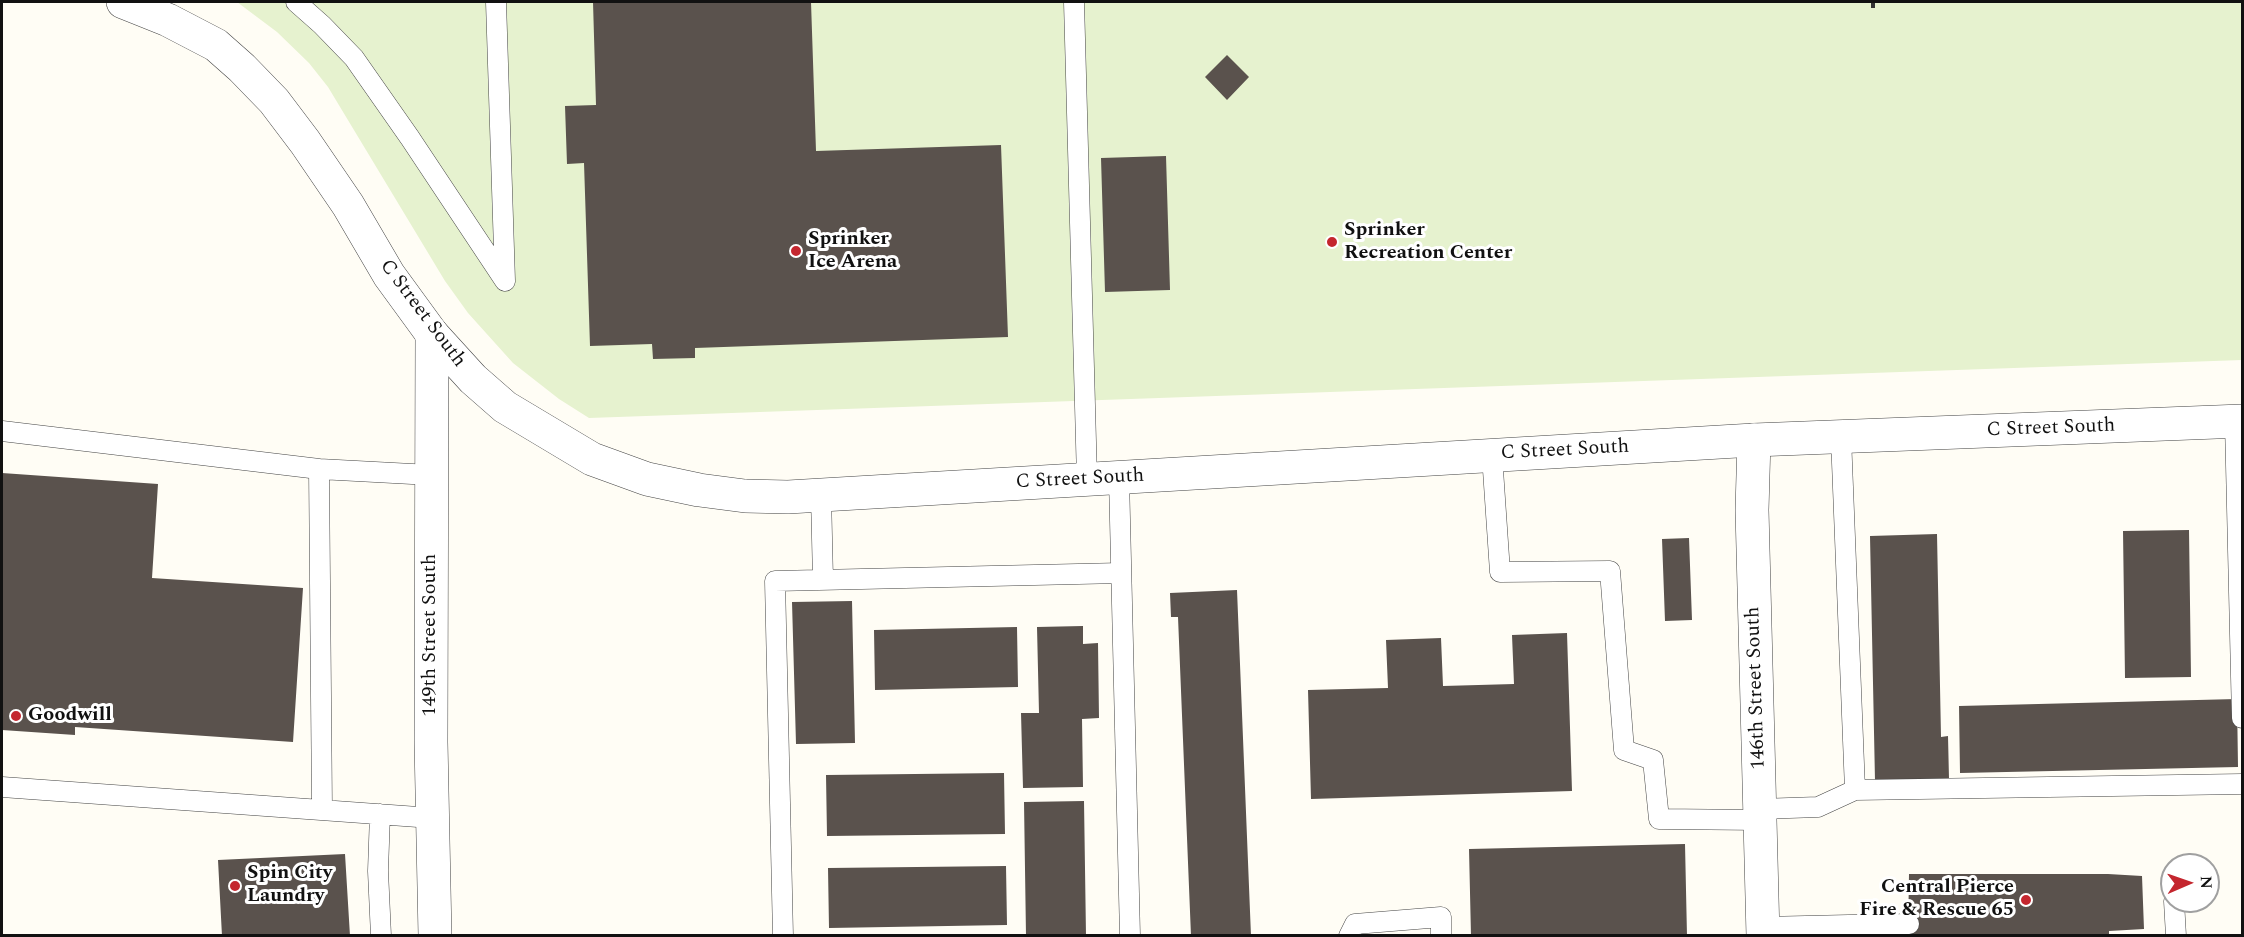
<!DOCTYPE html>
<style>
body{margin:0}
#map{position:relative;width:2244px;height:937px;overflow:hidden;background:#fffdf5;font-family:Spectral,serif}
canvas{display:block}
.frame{position:absolute;inset:0;border:3px solid #111;pointer-events:none}
.north{position:absolute;left:2160px;top:853px;width:60px;height:60px;box-sizing:border-box;background:#fff;border:2px solid #a0a0a0;border-radius:50%;rotate:88deg;font-size:16px;font-weight:700;line-height:24px;text-align:center;color:#111}
.north::after{content:'';display:block;margin:auto;width:21px;height:27px;background:#c4262e;clip-path:polygon(50% 0,100% 100%,50% 72%,0 100%)}
</style>
<div id="map">
<canvas width="2244" height="937"></canvas>
<div class="frame"></div>
<div class="north">N</div>
</div>
<script>
const g = document.querySelector('canvas').getContext('2d');
g.lineJoin = 'round';
function fillPath(path, color) {
  g.fillStyle = color;
  g.fill(path, 'evenodd');
}
function shape(rows) {
  const path = new Path2D();
  for (const r of rows) {
    path.moveTo(r[0], r[1]);
    for (let i = 2; i < r.length; i += 2) path.lineTo(r[i], r[i + 1]);
  }
  return path;
}
function stroke(path, color, width, dash) {
  g.strokeStyle = color;
  g.lineWidth = width;
  g.lineCap = dash ? 'butt' : 'round';
  g.setLineDash(dash || []);
  g.stroke(path);
}
function write(font, color, halo, rows, align = 'center') {
  g.font = font + ' Spectral,serif';
  g.lineWidth = 6;
  g.setLineDash([]);
  g.textBaseline = 'middle';
  g.strokeStyle = halo;
  g.fillStyle = color;
  for (const [text, x, y, turn = 0] of rows) {
    g.save();
    g.translate(x, y);
    g.rotate((+turn || 0) * Math.PI / 180);
    g.textAlign = isNaN(turn) ? turn : align;
    if (halo) g.strokeText(text, 0, 0);
    g.fillText(text, 0, 0);
    g.restore();
  }
}
const pitch = shape([
 [237,2,2242,2,2242,360,589,418,559,399,513,363,468,313,445,281,328,87,309,63,277,32]
]);
const building = shape([
 [593,2,811,2,816,151,1001,145,1008,337,695,348,695,358,653,359,652,344,590,346,584,163,567,164,565,106,596,105],
 [1227,55,1249,77,1227,100,1205,77],
 [1166,156,1170,290,1105,292,1101,158],
 [2,473,158,484,152,578,303,588,293,742,75,727,75,735,2,730],
 [2189,530,2191,677,2125,678,2123,531],
 [1937,534,1941,737,1948,736,1949,779,1875,781,1870,536],
 [1689,538,1692,620,1665,621,1662,539],
 [1237,590,1251,936,1191,936,1178,617,1171,617,1170,593],
 [852,601,855,743,796,744,792,602],
 [1083,626,1083,644,1098,643,1099,718,1082,719,1083,787,1023,788,1021,713,1039,713,1037,627],
 [1017,627,1018,687,875,690,874,630],
 [1567,633,1572,791,1311,799,1308,690,1388,688,1386,640,1441,638,1443,686,1514,684,1512,635],
 [2237,699,2238,767,1960,773,1959,706],
 [1004,773,1005,834,827,836,826,775],
 [1084,801,1086,936,1026,936,1024,802],
 [1685,844,1687,936,1471,936,1469,849],
 [345,854,350,936,222,936,218,860],
 [1006,866,1007,925,829,928,828,868],
 [1909,874,2108,874,2142,876,2144,929,2109,931,2109,936,1908,936]
]);
const path = shape([
 [1873,2,1873,10]
]);
const service = shape([
 [296,2,322,25,354,58,410,138,505,281],
 [496,2,505,281],
 [1074,2,1087,479],
 [2235,422,2242,718],
 [2,431,319,469],
 [1841,437,1855,790],
 [1492,455,1500,572,1610,571,1624,750,1653,760,1659,819,1760,820],
 [1119,478,1130,936],
 [821,495,823,580],
 [2,787,432,818],
 [322,809,319,469,431,475],
 [1760,809,1818,807,1855,790,2242,784],
 [380,814,378,871,381,936],
 [2174,901,2176,936],
 [1849,925,1909,924],
 [1763,927,1849,925,1849,936],
 [783,936,775,581,1121,573],
 [1349,936,1355,924,1441,917,1441,936]
]);
const minor = shape([
 [432,334,431,742,435,936],
 [1754,440,1752,510,1763,936]
]);
const tertiary = shape([
 [123,2,168,20,216,45,242,68,274,101,305,142,348,205,389,275,432,334,473,379,505,407,592,459,647,479,699,490,745,496,788,497,1754,440,2242,421]
]);
const markers = [
 [1332,242,6,"#c4262e"],
 [796,251,6,"#c4262e"],
 [16,716,6,"#c4262e"],
 [235,886,6,"#c4262e"],
 [2026,900,6,"#c4262e"]
];
const poiNames = [
 ["Sprinker",1344,231],
 ["Recreation Center",1344,254],
 ["Sprinker",808,240],
 ["Ice Arena",808,263],
 ["Goodwill",28,716],
 ["Spin City",247,874],
 ["Laundry",247,897],
 ["Central Pierce",2014,888,"right"],
 ["Fire & Rescue 65",2014,911,"right"]
];
const streetNames = [
 ["C Street South",422,314,53],
 ["C Street South",2051,429,-2],
 ["C Street South",1565,451,-3],
 ["C Street South",1080,480,-3],
 ["149th Street South",431,635,-90],
 ["146th Street South",1757,688,-92]
];
fillPath(pitch, '#e6f2cf');
fillPath(building, '#5a524d');
stroke(service, '#444', 21);
stroke(minor, '#444', 34);
stroke(tertiary, '#444', 34);
stroke(path, '#333', 4, [6, 3]);
stroke(service, '#fff', 20);
stroke(minor, '#fff', 33);
stroke(tertiary, '#fff', 33);
for (const [x, y, r, color] of markers) {
  const dot = new Path2D();
  dot.arc(x, y, r, 0, 2 * Math.PI);
  g.fillStyle = color;
  g.fill(dot);
  stroke(dot, '#fff', 2);
}
write('bold 20px', '#111', '#fff', poiNames, 'left');
write('20px', '#111', '#fff', streetNames);
</script>
